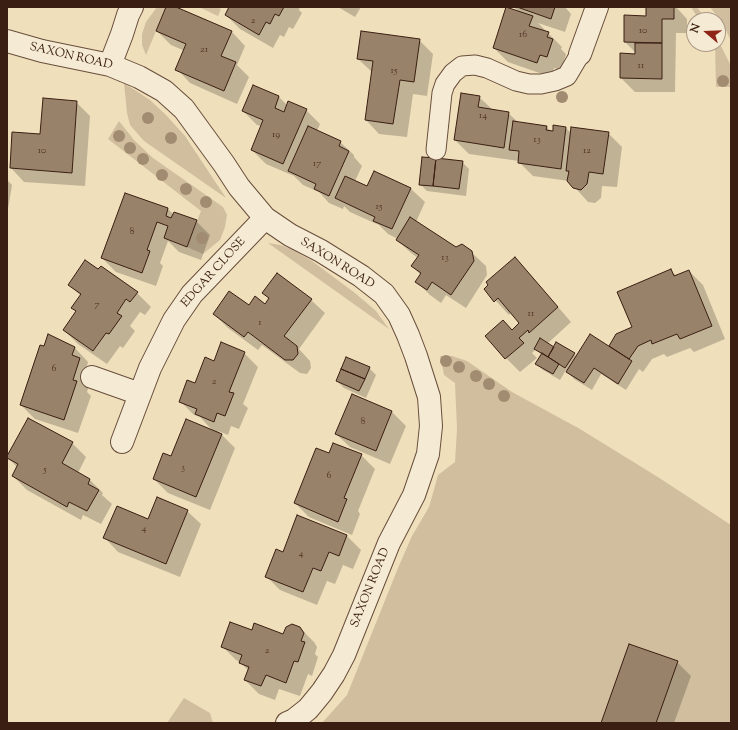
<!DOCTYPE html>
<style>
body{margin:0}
#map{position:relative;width:738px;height:730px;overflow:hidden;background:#f0dfbb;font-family:"Sorts Mill Goudy",serif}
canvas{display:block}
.frame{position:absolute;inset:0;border:8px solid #3a1e12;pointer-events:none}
.north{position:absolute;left:686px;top:12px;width:40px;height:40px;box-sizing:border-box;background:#f5ead3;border:1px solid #aa9886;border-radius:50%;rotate:289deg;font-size:11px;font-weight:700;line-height:16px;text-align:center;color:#3a1e12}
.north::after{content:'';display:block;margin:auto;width:14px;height:18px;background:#8f2418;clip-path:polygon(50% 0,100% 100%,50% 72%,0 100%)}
</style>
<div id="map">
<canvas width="738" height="730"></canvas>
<div class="frame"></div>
<div class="north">N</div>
</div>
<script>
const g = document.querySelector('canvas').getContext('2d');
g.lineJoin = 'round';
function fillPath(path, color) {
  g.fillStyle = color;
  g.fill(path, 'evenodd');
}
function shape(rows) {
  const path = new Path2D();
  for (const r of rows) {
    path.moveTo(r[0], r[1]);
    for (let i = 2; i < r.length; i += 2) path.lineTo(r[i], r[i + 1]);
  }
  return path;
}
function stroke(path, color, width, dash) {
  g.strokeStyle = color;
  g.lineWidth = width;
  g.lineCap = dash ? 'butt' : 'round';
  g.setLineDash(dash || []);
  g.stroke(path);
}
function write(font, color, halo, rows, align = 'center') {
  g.font = font + ' "Sorts Mill Goudy",serif';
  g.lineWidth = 4;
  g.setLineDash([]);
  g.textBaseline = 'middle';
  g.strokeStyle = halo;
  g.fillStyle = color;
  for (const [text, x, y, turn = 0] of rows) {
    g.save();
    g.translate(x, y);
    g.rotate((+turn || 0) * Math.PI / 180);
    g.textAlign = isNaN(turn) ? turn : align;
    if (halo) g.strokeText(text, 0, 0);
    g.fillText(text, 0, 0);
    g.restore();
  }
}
const green = shape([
 [157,7,166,7,146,55,142,45,142,34,146,22],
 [199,7,217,7,221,9,218,16],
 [691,7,697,7,706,20,699,20],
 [710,7,731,7,731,41,723,24],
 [718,40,731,66,731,87,716,87,715,44,718,44],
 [124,83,150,100,166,115,185,136,226,198,144,141,130,125,127,113],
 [119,121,134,140,153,158,223,207,227,215,225,227,220,240,203,254,187,247,201,211,108,139],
 [268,243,280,245,291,249,312,261,355,293,376,311,389,329],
 [440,356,452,356,467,361,512,392,580,429,661,479,731,525,731,723,322,723,347,695,398,568,412,536,429,507,438,475,455,462,457,429,455,383,444,375],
 [184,698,210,713,213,723,167,723]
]);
const shadow = shape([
 [167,7,174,7,232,32,245,46,237,65,249,77,237,104,190,83,177,69,185,51,171,45,157,31],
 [230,7,300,7,299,10,302,13,293,29,289,27,284,37,280,35,273,48,240,29,226,15],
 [338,7,361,7,355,17],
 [514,7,565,7,571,14,565,32,538,23,546,31,546,32,548,33,562,47,561,49,566,54,561,70,554,68,551,77,508,62,494,48,519,12],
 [647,7,676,7,687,19,687,33,676,33,675,92,635,92,621,78,636,55,636,53,625,42,647,17],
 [419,40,433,54,427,96,413,94,407,137,379,134,366,120,372,72,358,59],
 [254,86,279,97,288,106,306,110,320,124,317,131,340,142,354,155,354,157,362,166,355,181,367,187,375,172,411,189,425,202,416,222,456,248,471,252,486,266,487,275,466,308,446,295,441,303,430,295,417,282,421,275,412,266,418,258,411,253,397,240,398,239,388,234,379,225,350,212,344,206,343,209,329,203,319,192,303,185,294,176,266,164,252,150,262,126,257,125,243,111],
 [479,97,493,110,508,113,519,123,547,127,551,132,554,132,554,126,566,128,571,133,608,133,622,147,617,187,602,186,601,198,595,203,588,202,569,181,533,176,519,162,519,161,469,154,455,140],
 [76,102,90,116,85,186,24,182,11,168,41,135],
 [462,162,469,169,466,196,427,191,420,184],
 [7,180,12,185,8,209,7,209],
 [126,194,168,209,174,215,196,221,210,235,201,260,179,252,168,241,160,263,163,266,156,286,116,272,102,258],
 [515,259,528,272,571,322,547,344,554,348,574,354,577,357,614,350,610,346,633,328,671,271,677,276,689,271,703,285,725,339,694,352,690,348,667,357,664,354,652,359,643,372,639,369,626,390,601,374,592,390,574,379,566,370,560,380,543,370,537,364,542,355,536,349,532,353,537,358,520,372,506,358,512,331,521,323,511,312,509,315,485,289],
 [69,285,137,293,151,307,145,315,140,312,130,326,135,331,123,348,120,346,107,364,78,344,64,330,77,312,73,308,81,296],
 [263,293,311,300,325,313,299,349,310,361,311,368,307,374,300,373,262,345,258,350,228,328,214,314,249,307,265,305,269,299],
 [49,335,75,348,88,362,87,366,93,373,87,392,91,396,78,433,35,419,21,405],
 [244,353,258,367,243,404,248,408,239,429,231,426,228,435,218,431,235,448,210,510,168,493,154,479,171,457,213,431,200,417,194,415,180,401,214,362],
 [369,368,376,375,366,398,344,388,337,381],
 [352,395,392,412,406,426,390,464,350,447,336,434],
 [29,419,72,443,86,457,78,473,89,479,103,493,102,495,112,504,101,524,83,515,81,520,27,490,13,476,17,467,7,457],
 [329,454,361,455,375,469,358,511,360,514,352,535,309,517,295,503],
 [187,511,201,524,180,577,118,552,105,538],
 [298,516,347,536,361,550,353,569,343,565,335,584,327,581,317,605,280,590,266,576,283,553],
 [300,628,314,642,317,647,315,654,318,657,312,676,308,674,300,696,279,689,275,700,259,694,245,680,249,671,240,662,236,660,222,646,252,631,284,635],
 [677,662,691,676,674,723,602,723]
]);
const building = shape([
 [166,7,176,7,232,31,221,56,236,62,224,91,175,70,186,44,156,31,166,7],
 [229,7,284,7,279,16,275,14,270,24,266,22,259,35,225,15,229,7],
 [506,7,533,16,529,26,549,32,547,37,553,39,547,57,540,55,537,63,493,48,506,7],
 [517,7,555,7,551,19,517,7],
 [646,7,674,7,674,19,662,19,662,43,624,42,624,15,646,16,646,7],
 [361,31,420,39,414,82,400,80,393,124,365,120,373,61,357,59,361,31],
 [635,43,662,43,662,79,620,78,620,53,635,54,635,43],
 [253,85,279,96,275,108,284,112,288,101,307,109,283,164,251,150,263,120,242,111,253,85],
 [461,93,480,96,478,107,509,112,504,148,454,140,461,93],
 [43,98,77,101,72,173,10,168,12,132,40,134,43,98],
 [513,121,547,126,546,130,553,131,553,125,566,127,561,169,518,163,519,151,509,150,513,121],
 [308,126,341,141,339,146,349,151,329,196,314,189,316,184,288,171,308,126],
 [571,127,609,132,603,174,589,172,587,184,581,190,573,188,567,181,569,171,566,171,571,127],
 [422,157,436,158,433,186,419,185,422,157],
 [436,158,463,161,459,189,433,186,436,158],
 [374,171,411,188,392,229,373,221,375,217,335,198,345,176,367,186,374,171],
 [125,193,168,208,166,216,171,218,174,212,197,220,187,247,164,238,168,226,157,222,147,250,150,251,142,273,101,258,125,193],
 [410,217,456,247,462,244,472,251,474,261,451,295,432,282,427,290,415,282,421,273,411,266,419,255,396,240,410,217],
 [515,257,558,307,529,333,528,330,519,338,524,343,505,359,485,336,503,320,512,330,519,323,498,298,494,302,484,289,488,285,486,282,515,257],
 [85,260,98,269,101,266,138,292,130,302,126,299,117,313,122,316,109,334,106,333,93,351,63,330,76,311,71,308,81,294,68,285,85,260],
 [671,269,674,276,689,270,712,326,680,339,677,334,652,344,651,340,638,346,629,359,609,346,616,334,632,327,617,292,671,269],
 [277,273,312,299,284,336,297,346,298,354,293,360,285,360,248,332,244,337,213,314,229,291,249,305,255,296,265,304,269,298,262,293,277,273],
 [48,334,75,347,72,355,80,358,73,380,77,381,64,420,20,405,40,345,44,346,48,334],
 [590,334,632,361,618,384,594,368,584,383,566,372,590,334],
 [540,338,554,347,548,357,534,349,540,338],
 [221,342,245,352,229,392,234,393,225,416,217,413,214,422,195,414,197,409,179,402,187,380,195,383,205,357,214,361,221,342],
 [556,342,575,353,565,368,548,357,556,342],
 [542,353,559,364,553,374,535,364,542,353],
 [346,357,370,367,365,379,341,369,346,357],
 [341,369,365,379,359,391,336,381,341,369],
 [352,394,392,411,376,451,335,434,352,394],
 [28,418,73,442,62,463,90,479,88,484,99,490,87,511,69,502,67,507,12,476,18,464,7,458,7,456,28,418],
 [186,419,222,434,196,497,153,479,163,453,171,456,186,419],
 [333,443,362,454,344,498,347,499,338,522,294,503,316,448,329,453,333,443],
 [157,497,188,510,166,564,103,538,117,506,148,519,157,497],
 [297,515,347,535,339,556,329,552,321,571,313,568,303,592,265,577,276,549,283,552,297,515],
 [230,622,252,630,254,623,283,634,286,627,292,624,300,627,304,633,301,641,305,642,298,662,294,661,286,683,266,675,261,686,244,680,249,667,239,663,242,655,221,647,230,622],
 [629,644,678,661,656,723,601,723,629,644]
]);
const lane = shape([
 [436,150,442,93,445,84,453,73,462,66,475,65,487,68,516,81,529,84,541,84,555,81,567,76,580,54]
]);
const street = shape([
 [7,41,42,51,110,65,139,77,164,91,184,109,224,164,239,187,265,218,290,235,321,251,361,276,384,294,399,315,408,335,416,356,429,397,431,426,428,454,414,495,389,543,344,655,334,674,322,692,308,709,294,720,287,723],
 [580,54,597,7],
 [110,65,122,34,128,15,132,7],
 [92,377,140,394],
 [122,442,150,368,174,320,192,294,265,218]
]);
const trees = [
 [723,81],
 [562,97],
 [148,118],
 [119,136],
 [171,138],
 [130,148],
 [143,159],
 [162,175],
 [186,189],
 [206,202],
 [202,238],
 [446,361],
 [459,367],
 [476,376],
 [489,384],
 [504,396]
];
const numberNames = [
 ["2",253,21],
 ["10",643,31],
 ["16",523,35],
 ["21",204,50],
 ["11",641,66],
 ["15",394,71],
 ["14",483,116],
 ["19",276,135],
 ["13",537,140],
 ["10",42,151],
 ["12",587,151],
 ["17",317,164],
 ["15",379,207],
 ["8",132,232],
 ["13",445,258],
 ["7",97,305],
 ["11",531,314],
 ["1",260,323],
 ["6",54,369],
 ["2",214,382],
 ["8",363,422],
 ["3",183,468],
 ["5",45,470],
 ["6",329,476],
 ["4",144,529],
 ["4",301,554],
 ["2",267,651]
];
const streetNames = [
 ["SAXON ROAD",71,57,13],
 ["SAXON ROAD",337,264,32],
 ["EDGAR CLOSE",214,273,-48],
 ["SAXON ROAD",371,588,-68]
];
fillPath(green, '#d1be9e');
fillPath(shadow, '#0003');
fillPath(building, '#99826a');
stroke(building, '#3a1e12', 1);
stroke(lane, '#684e3c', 21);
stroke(street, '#684e3c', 24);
stroke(lane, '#f5ead3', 19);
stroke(street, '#f5ead3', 22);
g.fillStyle = '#a18b71';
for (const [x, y] of trees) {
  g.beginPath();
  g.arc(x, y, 6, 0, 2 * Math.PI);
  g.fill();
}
write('10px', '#523728', null, numberNames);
write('12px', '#3a1e12', '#f5ead3', streetNames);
</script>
